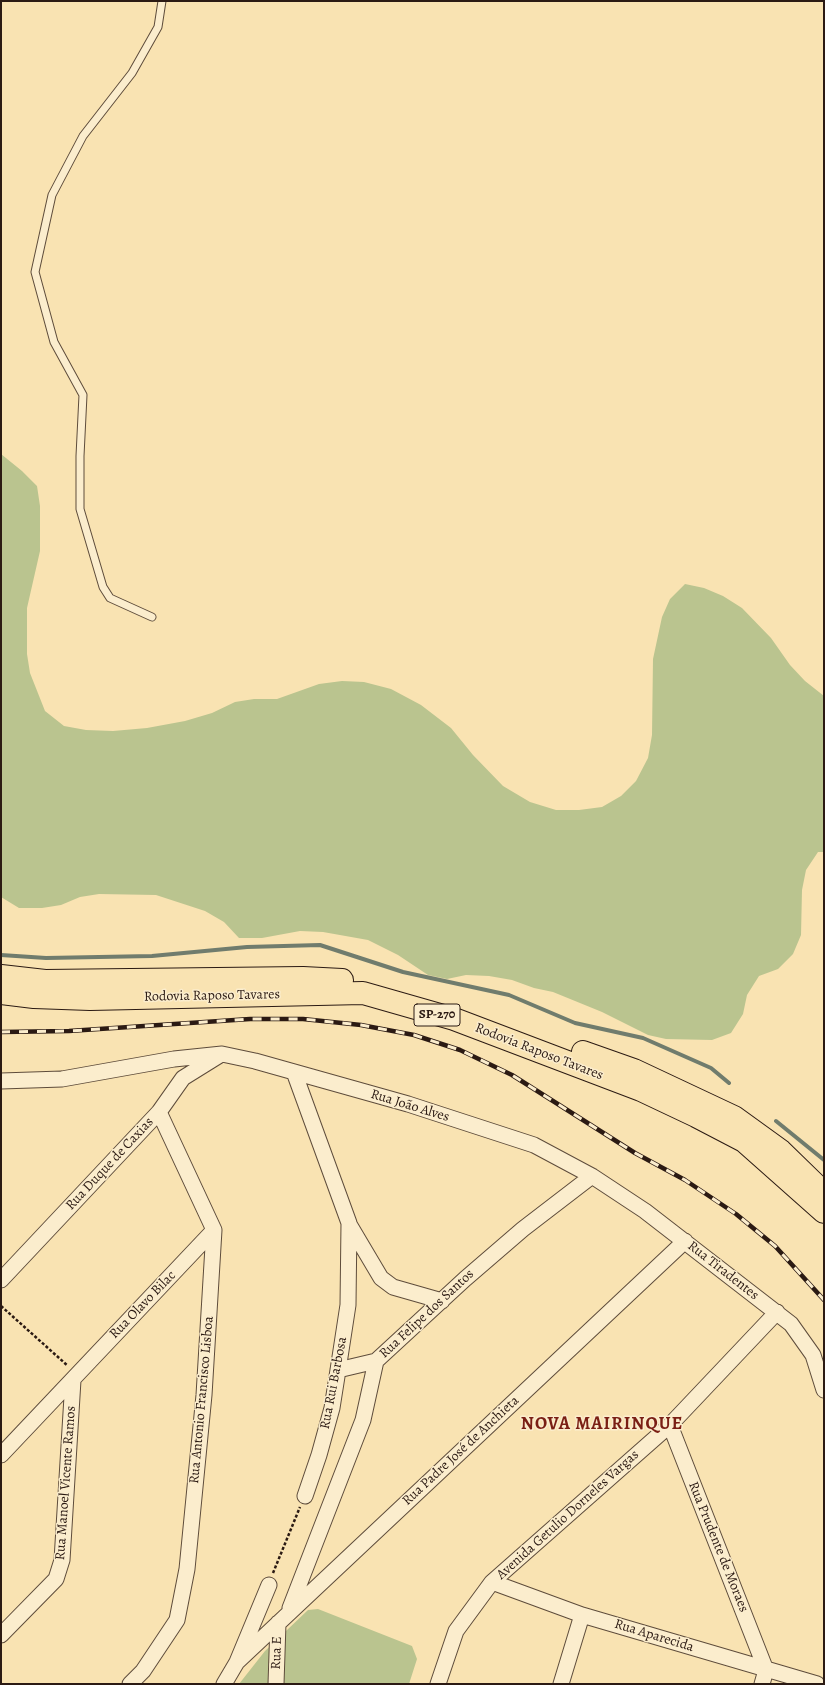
<!DOCTYPE html>
<meta charset="utf-8">
<style>
body{margin:0}
#map{position:relative;width:825px;height:1685px;overflow:hidden;background:#f9e3b2;font-family:Alegreya,serif}
canvas{display:block}
.frame{position:absolute;inset:0;border:2px solid #2b1a13;pointer-events:none}
</style>
<div id="map">
<canvas width="825" height="1685"></canvas>
<div class="frame"></div>
</div>
<script>
const g = document.querySelector('canvas').getContext('2d');
g.lineJoin = 'round';
function fillPath(path, color) {
  g.fillStyle = color;
  g.fill(path, 'evenodd');
}
function shape(rows) {
  const path = new Path2D();
  for (const r of rows) {
    path.moveTo(r[0], r[1]);
    for (let i = 2; i < r.length; i += 2) path.lineTo(r[i], r[i + 1]);
  }
  return path;
}
function stroke(path, color, width, dash) {
  g.strokeStyle = color;
  g.lineWidth = width;
  g.lineCap = dash ? 'butt' : 'round';
  g.setLineDash(dash || []);
  g.stroke(path);
}
function write(font, color, halo, rows, align = 'center') {
  g.font = font + ' Alegreya,serif';
  g.lineWidth = 3;
  g.setLineDash([]);
  g.textBaseline = 'middle';
  g.strokeStyle = halo;
  g.fillStyle = color;
  for (const [text, x, y, turn = 0] of rows) {
    g.save();
    g.translate(x, y);
    g.rotate((+turn || 0) * Math.PI / 180);
    g.textAlign = isNaN(turn) ? turn : align;
    if (halo) g.strokeText(text, 0, 0);
    g.fillText(text, 0, 0);
    g.restore();
  }
}
const green = shape([
 [1,454,22,471,37,486,40,506,40,551,27,608,27,654,30,673,45,711,64,726,86,730,113,731,147,728,185,721,212,713,235,702,254,699,277,699,319,684,342,681,364,682,391,689,421,705,451,728,473,755,503,786,530,802,556,810,579,810,602,807,621,796,636,781,648,758,652,735,653,659,662,617,670,599,685,584,704,588,723,596,742,608,771,638,790,665,805,681,824,696,824,852,818,852,806,870,802,890,801,935,793,954,778,969,759,976,747,995,743,1014,731,1033,712,1040,666,1039,648,1035,602,1012,553,992,534,988,512,980,489,976,466,975,447,979,428,975,398,955,368,940,323,932,300,931,262,938,239,938,224,922,205,911,156,895,99,894,80,897,61,905,42,908,19,908,1,897],
 [318,1609,412,1646,417,1659,409,1684,239,1684,265,1651,308,1610]
]);
const stream = shape([
 [1,955,46,958,152,956,247,947,320,945,403,972,509,995,575,1023,643,1038,711,1068,729,1083],
 [776,1121,824,1160]
]);
const path = shape([
 [1,1306,68,1366],
 [273,1573,300,1507]
]);
const service = shape([
 [152,617,110,598,103,587,80,509,80,456,83,395,54,342,35,272,52,195,83,136,132,73,158,27,162,1]
]);
const minor = shape([
 [294,1072,349,1223,348,1305,338,1370,332,1408,319,1455,305,1496],
 [1,1081,62,1079,174,1059,222,1054,255,1061,408,1104,534,1145,592,1176,645,1211,791,1324,813,1355,824,1390],
 [349,1224,381,1278,393,1287,442,1301],
 [1,1280,159,1112,183,1078,220,1055],
 [338,1370,376,1361],
 [670,1425,766,1670,762,1684],
 [1,1455,214,1230],
 [492,1582,582,1615,817,1684],
 [290,1608,363,1420,376,1361,465,1279,523,1229,592,1176],
 [1,1635,56,1579,62,1560,73,1380],
 [237,1662,685,1241],
 [130,1684,143,1671,177,1620,187,1569,204,1395,214,1230,159,1112],
 [224,1684,237,1662,269,1585],
 [276,1684,278,1623],
 [438,1684,456,1631,492,1582,670,1425,777,1312],
 [561,1684,582,1615]
]);
const trunk = shape([
 [1,976,45,981,303,978,342,980],
 [1,993,34,997,90,999,363,993,454,1019,641,1090,696,1116,744,1141,824,1212],
 [583,1052,634,1070,734,1117,781,1151,824,1193]
]);
const rail = shape([
 [1,1032,69,1031,250,1019,303,1019,361,1025,414,1035,460,1050,512,1075,635,1153,685,1180,736,1214,775,1246,824,1300]
]);
const shields = [
 [437,1015,46]
];
const shieldNames = [
 ["SP-270",437,1015]
];
const streetNames = [
 ["Rodovia Raposo Tavares",212,996,-1],
 ["Rodovia Raposo Tavares",539,1052,21],
 ["Rua João Alves",410,1106,17],
 ["Rua Duque de Caxias",110,1164,-47],
 ["Rua Tiradentes",723,1271,38],
 ["Rua Olavo Bilac",143,1305,-46],
 ["Rua Felipe dos Santos",427,1314,-43],
 ["Rua Rui Barbosa",334,1383,-79],
 ["Rua Antonio Francisco Lisboa",202,1400,-85],
 ["Rua Padre José de Anchieta",461,1451,-43],
 ["Rua Manoel Vicente Ramos",66,1483,-86],
 ["Avenida Getulio Dorneles Vargas",568,1515,-42],
 ["Rua Prudente de Moraes",718,1547,68],
 ["Rua Aparecida",654,1636,17],
 ["Rua E",277,1653,-88]
];
const districtNames = [
 ["NOVA MAIRINQUE",602,1425]
];
fillPath(green, '#bac48f');
stroke(stream, '#707c6d', 4);
stroke(service, '#5e4c3b', 9);
stroke(minor, '#5e4c3b', 17);
stroke(trunk, '#2b1a13', 24);
stroke(path, '#2b1a13', 2.5, [3, 2]);
stroke(service, '#fbedcd', 7);
stroke(minor, '#fbedcd', 15);
stroke(trunk, '#f9e3b2', 22);
stroke(rail, '#2b1a13', 4.5);
stroke(rail, '#fbedcd', 3, [9]);
for (const [x, y, w] of shields) {
  const box = new Path2D();
  box.roundRect(x - w / 2, y - 11, w, 22, 3);
  g.fillStyle = '#fbedcd';
  g.fill(box);
  stroke(box, '#2b1a13', 1);
}
write('bold 13px', '#2b1a13', null, shieldNames);
write('14px', '#2b1a13', '#fbedcd', streetNames);
g.letterSpacing = '1px';
write('bold 18px', '#7a1f14', '#fbedcd', districtNames);
g.letterSpacing = '0px';
</script>
